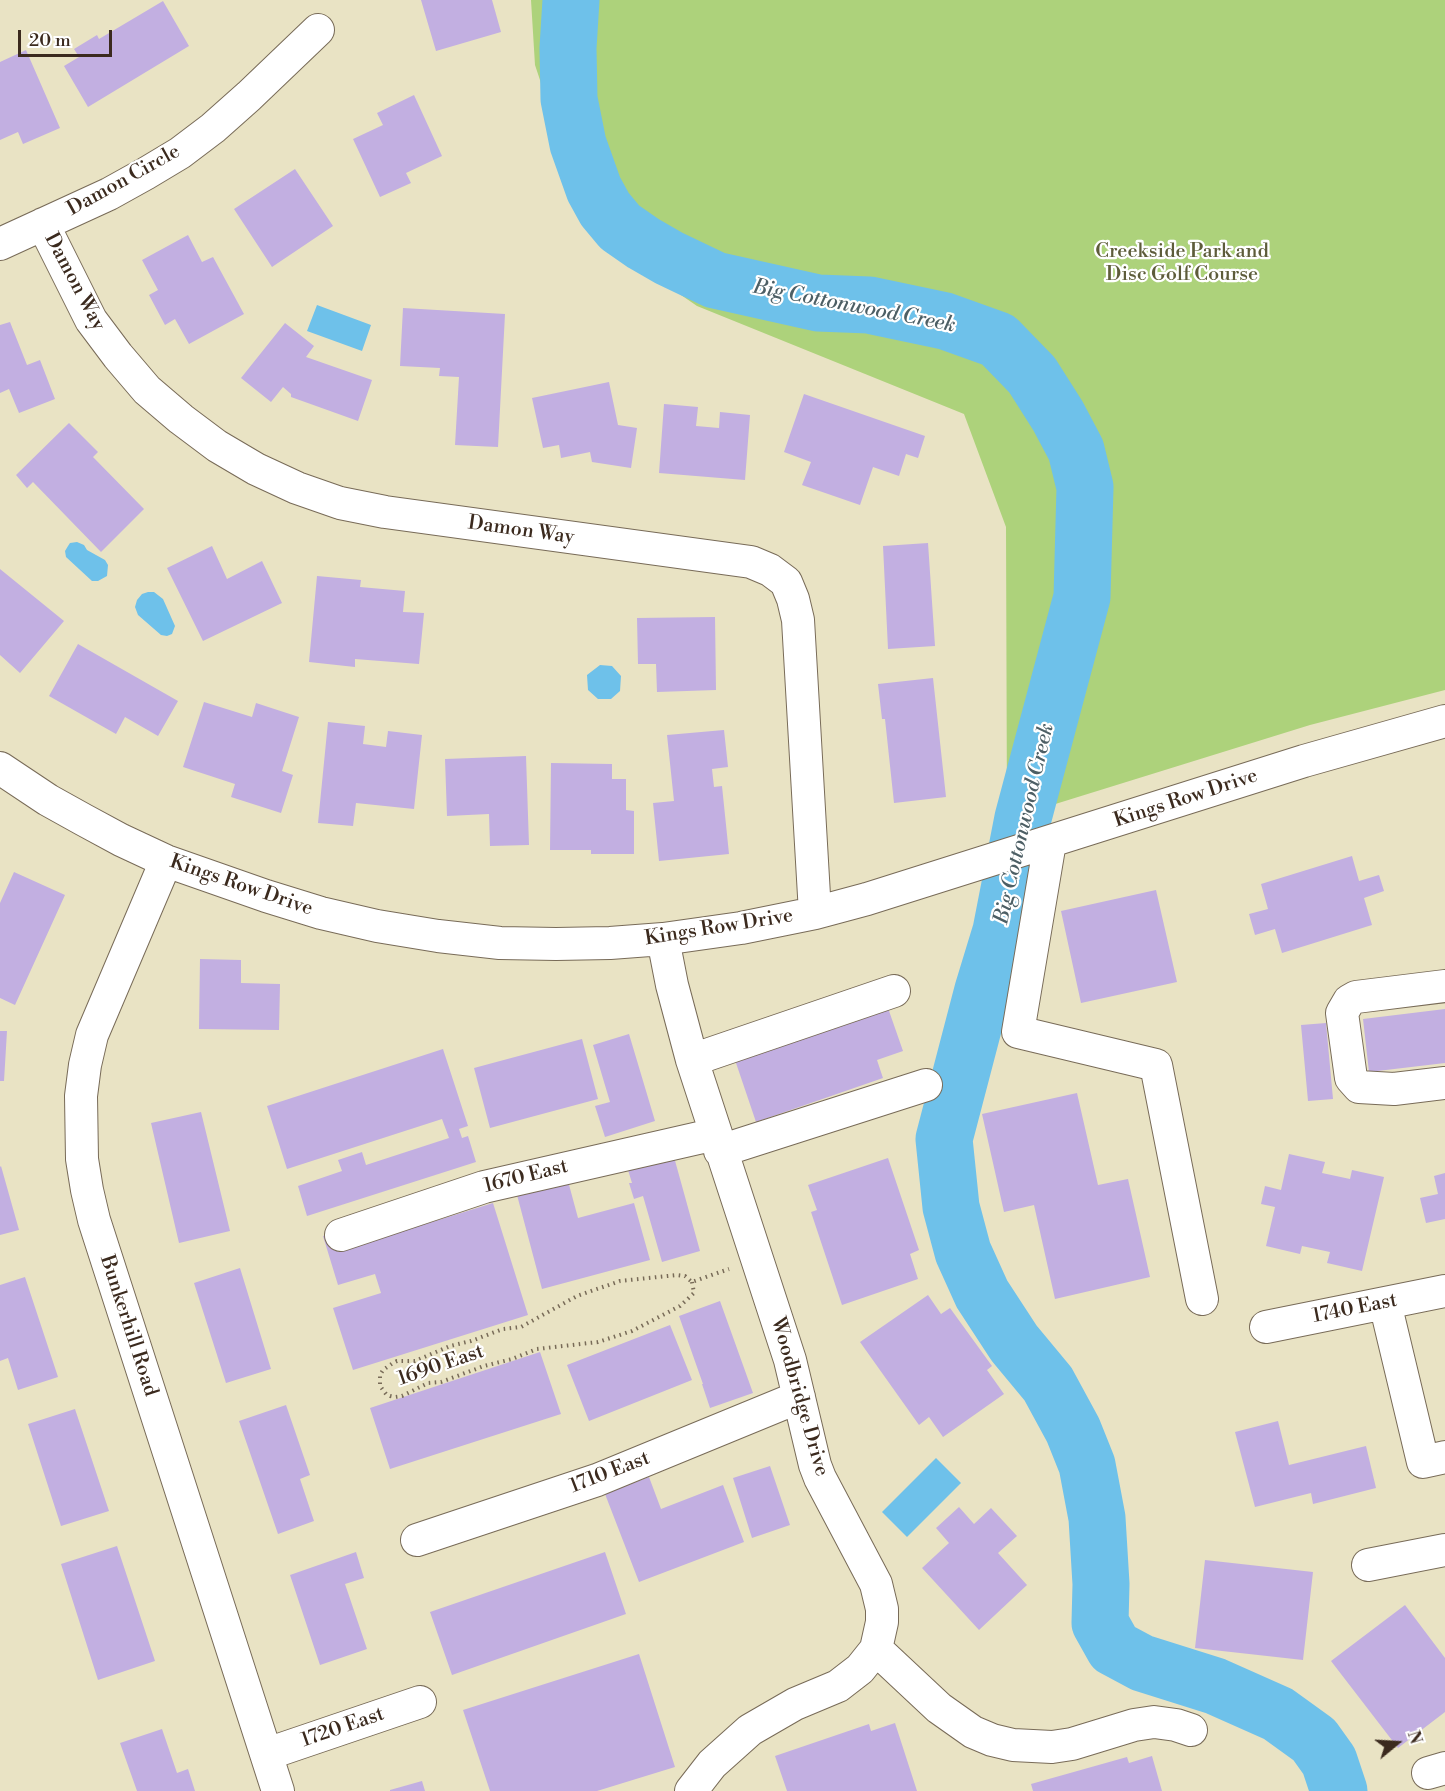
<!DOCTYPE html>
<style>
body{margin:0}
#map{position:relative;width:1445px;height:1791px;overflow:hidden;background:#e9e3c4;font-family:"Libre Bodoni",serif}
canvas{display:block}
.north{position:absolute;left:1367px;top:1713px;width:60px;height:60px;-webkit-text-stroke:4px #fff;paint-order:stroke;rotate:72deg;font-size:16px;font-weight:700;line-height:24px;text-align:center;color:#3b2a1e}
.north::after{content:'';display:block;margin:auto;width:21px;height:27px;background:#3b2a1e;clip-path:polygon(50% 0,100% 100%,50% 72%,0 100%)}
.scale{position:absolute;left:18px;top:30px;width:94px;height:27px;box-sizing:border-box;border:3px solid #3b2a1e;border-top:0;padding-left:8px;font-size:18px;line-height:21px;white-space:nowrap;color:#3b2a1e;-webkit-text-stroke:4px #fff;paint-order:stroke}
</style>
<div id="map">
<canvas width="1445" height="1791"></canvas>
<div class="north">N</div>
<div class="scale">20 m</div>
</div>
<script>
const g = document.querySelector('canvas').getContext('2d');
g.lineJoin = 'round';
function fillPath(path, color) {
  g.fillStyle = color;
  g.fill(path, 'evenodd');
}
function shape(rows) {
  const path = new Path2D();
  for (const r of rows) {
    path.moveTo(r[0], r[1]);
    for (let i = 2; i < r.length; i += 2) path.lineTo(r[i], r[i + 1]);
  }
  return path;
}
function stroke(path, color, width, dash) {
  g.strokeStyle = color;
  g.lineWidth = width;
  g.lineCap = dash ? 'butt' : 'round';
  g.setLineDash(dash || []);
  g.stroke(path);
}
function write(font, color, halo, rows, align = 'center') {
  g.font = font + ' "Libre Bodoni",serif';
  g.lineWidth = 4.5;
  g.setLineDash([]);
  g.textBaseline = 'middle';
  g.strokeStyle = halo;
  g.fillStyle = color;
  for (const [text, x, y, turn = 0] of rows) {
    g.save();
    g.translate(x, y);
    g.rotate((+turn || 0) * Math.PI / 180);
    g.textAlign = isNaN(turn) ? turn : align;
    if (halo) g.strokeText(text, 0, 0);
    g.fillText(text, 0, 0);
    g.restore();
  }
}
const green = shape([
 [531,0,1445,0,1445,690,1310,725,1007,819,1006,527,964,414,697,306,591,233,535,65]
]);
const water = shape([
 [317,305,371,325,362,351,307,331],
 [77,542,84,545,87,550,105,560,108,565,107,576,98,581,92,581,66,557,65,551,68,546,70,543],
 [148,592,154,592,163,599,175,626,172,634,167,636,161,635,138,615,135,607,137,600,142,594],
 [600,665,612,666,621,676,620,691,611,699,598,699,588,690,587,675],
 [936,1458,961,1483,907,1537,882,1512]
]);
const river = shape([
 [571,0,568,48,569,99,578,144,594,189,605,209,620,227,643,243,669,258,715,280,818,303,869,305,945,321,998,340,1032,375,1058,416,1076,450,1085,487,1082,597,1023,818,1001,931,983,990,944,1139,951,1207,963,1252,982,1294,1014,1343,1048,1384,1073,1430,1087,1465,1097,1518,1101,1584,1100,1623,1114,1648,1142,1663,1215,1686,1278,1714,1314,1740,1329,1761,1339,1791]
]);
const building = shape([
 [421,0,492,0,501,32,436,51],
 [163,1,189,46,88,107,64,66,79,57,74,49,97,35,99,39],
 [26,50,60,128,23,144,18,132,0,140,0,62],
 [414,95,442,156,406,173,411,183,380,197,353,139,383,125,377,113],
 [295,169,333,226,272,267,234,209],
 [188,235,202,262,213,257,244,314,189,344,175,319,165,325,149,295,158,290,142,260],
 [403,308,505,314,498,447,455,445,459,377,439,376,440,368,400,366],
 [10,322,27,365,40,360,55,399,19,413,9,389,0,393,0,325],
 [285,323,314,346,306,357,372,380,358,421,291,397,291,394,283,387,271,402,241,378],
 [609,382,618,425,637,428,631,468,592,462,590,452,561,458,559,445,543,448,532,398],
 [804,394,925,436,918,458,906,454,899,476,873,467,860,505,802,485,811,462,784,452],
 [664,404,698,407,696,426,719,428,720,412,750,415,745,480,659,473],
 [69,423,98,452,93,457,144,509,101,552,33,482,27,488,16,475],
 [928,543,935,646,888,649,883,546],
 [212,546,227,579,262,561,282,603,203,641,167,568],
 [0,569,64,621,20,673,0,655],
 [317,576,361,580,360,587,405,591,403,612,424,613,419,664,355,659,355,667,309,662],
 [715,617,716,690,657,692,656,664,638,664,637,618],
 [78,644,178,701,158,736,125,717,116,734,49,696],
 [933,678,946,797,894,803,885,719,882,719,878,684],
 [204,702,252,717,256,703,299,717,282,771,293,775,281,813,231,797,235,784,183,767],
 [328,722,365,726,363,744,386,747,388,731,422,735,414,809,356,803,353,826,318,823],
 [724,730,728,767,712,769,714,787,722,786,729,854,659,861,653,803,674,801,667,735],
 [526,756,529,845,490,846,489,814,447,816,445,759],
 [551,763,612,764,612,779,626,779,626,810,634,811,634,854,591,854,591,850,550,850],
 [1352,856,1359,881,1379,875,1384,891,1364,898,1372,925,1282,953,1275,929,1255,935,1249,914,1268,909,1261,884],
 [14,872,65,895,15,1005,0,998,0,903],
 [1156,890,1177,982,1081,1003,1061,911],
 [200,959,241,960,241,983,280,984,279,1030,199,1029],
 [888,1008,903,1051,877,1060,883,1078,756,1122,735,1060],
 [1445,1009,1445,1063,1369,1072,1363,1019],
 [1326,1023,1333,1099,1308,1101,1301,1025],
 [0,1031,7,1031,4,1081,0,1081],
 [629,1034,655,1121,605,1137,595,1106,610,1102,593,1045],
 [582,1039,598,1099,490,1128,474,1068],
 [443,1049,468,1126,459,1129,462,1138,468,1136,476,1162,307,1216,298,1186,342,1171,338,1160,362,1152,366,1165,449,1138,442,1119,287,1169,267,1106],
 [1077,1093,1098,1185,1128,1179,1150,1277,1055,1299,1034,1205,1004,1212,982,1114],
 [201,1112,230,1231,179,1243,151,1123],
 [1289,1154,1325,1162,1322,1173,1350,1179,1352,1170,1384,1177,1362,1271,1327,1263,1330,1252,1302,1246,1300,1254,1266,1246,1275,1207,1261,1204,1265,1186,1281,1190],
 [674,1157,700,1251,662,1262,643,1196,634,1199,629,1183,632,1183,628,1170],
 [888,1158,919,1250,910,1254,918,1279,842,1305,811,1212,817,1210,808,1185],
 [1,1166,19,1230,0,1235,0,1167],
 [1445,1173,1445,1219,1426,1223,1420,1198,1438,1194,1434,1176],
 [568,1181,578,1218,634,1203,650,1260,542,1289,517,1195],
 [493,1203,528,1315,353,1370,333,1308,381,1293,375,1274,338,1285,323,1236,337,1232,342,1250],
 [240,1268,271,1369,226,1383,194,1283],
 [25,1277,58,1377,18,1390,8,1358,0,1361,0,1285],
 [928,1295,941,1314,950,1308,992,1366,987,1370,1004,1394,943,1437,929,1417,919,1425,860,1342],
 [720,1301,753,1393,710,1408,702,1384,703,1384,679,1316],
 [670,1325,692,1380,589,1421,567,1365],
 [540,1352,561,1414,390,1469,370,1408],
 [286,1405,310,1475,300,1479,314,1521,278,1534,239,1421],
 [75,1409,109,1511,61,1526,28,1424],
 [1278,1421,1289,1465,1366,1446,1376,1488,1313,1504,1311,1493,1255,1507,1235,1432],
 [770,1466,790,1525,752,1538,733,1478],
 [649,1477,661,1509,723,1485,744,1542,639,1582,605,1494],
 [959,1507,974,1524,991,1508,1017,1536,998,1553,1027,1585,979,1630,922,1568,949,1543,936,1528],
 [117,1546,155,1661,98,1680,61,1564],
 [356,1552,364,1578,345,1584,367,1649,320,1665,290,1575],
 [605,1552,626,1614,452,1675,430,1612],
 [1205,1560,1313,1572,1303,1660,1195,1648],
 [1405,1605,1445,1658,1445,1712,1398,1748,1331,1661],
 [639,1654,675,1767,597,1791,490,1791,463,1710],
 [895,1723,917,1791,787,1791,775,1756,869,1724,871,1731],
 [162,1729,177,1773,188,1769,195,1791,137,1791,120,1743],
 [1152,1756,1162,1791,1033,1791,1031,1784,1127,1757,1129,1763],
 [422,1781,425,1791,390,1791,390,1790]
]);
const path = shape([
 [692,1282,694,1293,680,1306,632,1331,598,1342,537,1349,512,1359,484,1366,441,1382,428,1383,402,1396,395,1397,390,1396,386,1394,380,1386,380,1375,383,1370,393,1363,397,1361,415,1361,450,1346,471,1341,503,1329,521,1327,577,1296,620,1281,677,1275,685,1276,692,1282,729,1269]
]);
const minor = shape([
 [43,224,91,320,118,356,147,390,181,419,217,446,256,469,297,488,340,503,385,512,751,562,770,570,786,582,793,599,798,620,815,913],
 [0,244,109,194,145,174,180,153,213,128,249,96,318,30],
 [0,768,48,800,84,820,121,840,166,861,266,896,321,913,377,926,438,936,500,943,556,944,610,943,663,939,741,928,815,913,867,899,1304,761,1445,721],
 [1050,842,1018,1032,1156,1065,1202,1299],
 [166,861,92,1035,85,1065,81,1096,82,1159,87,1190,94,1220,278,1791],
 [663,939,672,985,692,1060,790,1360,815,1465,820,1478,876,1584,882,1609,882,1622,876,1649,860,1669,838,1686,795,1704,750,1730,712,1764,691,1791],
 [1445,986,1356,997,1349,1001,1342,1013,1351,1078,1359,1087,1394,1089,1445,1083],
 [692,1060,894,991],
 [720,1151,926,1085],
 [341,1235,484,1187,716,1134],
 [1385,1303,1423,1462,1445,1457],
 [1266,1327,1445,1291],
 [417,1540,597,1480,799,1397],
 [1368,1565,1445,1550],
 [876,1649,939,1708,973,1732,992,1740,1013,1745,1052,1747,1072,1744,1134,1725,1154,1722,1176,1725,1191,1730],
 [267,1754,420,1702],
 [1428,1773,1445,1768]
]);
const streetNames = [
 ["Damon Circle",124,181,-29],
 ["Damon Way",74,282,62],
 ["Damon Way",521,531,8],
 ["Kings Row Drive",1186,799,-18],
 ["Kings Row Drive",241,886,19],
 ["Kings Row Drive",719,928,-9],
 ["1670 East",526,1177,-14],
 ["1740 East",1355,1309,-11],
 ["Bunkerhill Road",128,1326,72],
 ["1690 East",441,1366,-19],
 ["Woodbridge Drive",799,1397,74],
 ["1710 East",610,1473,-21],
 ["1720 East",343,1728,-19]
];
const parkNames = [
 ["Creekside Park and",1182,252],
 ["Disc Golf Course",1182,275]
];
const waterNames = [
 ["Big Cottonwood Creek",854,307,11],
 ["Big Cottonwood Creek",1025,824,-77]
];
fillPath(green, '#add27b');
fillPath(water, '#6ec1ea');
stroke(river, '#6ec1ea', 57);
fillPath(building, '#c2afe1');
stroke(minor, '#786b58', 34);
stroke(path, '#786b58', 4, [1.5, 4.5]);
stroke(minor, '#fff', 32);
write('20px', '#3b2a1e', '#fff', streetNames);
write('20px', '#5d5c3a', '#fff', parkNames);
write('italic 21px', '#4d5f65', '#fff', waterNames);
</script>
